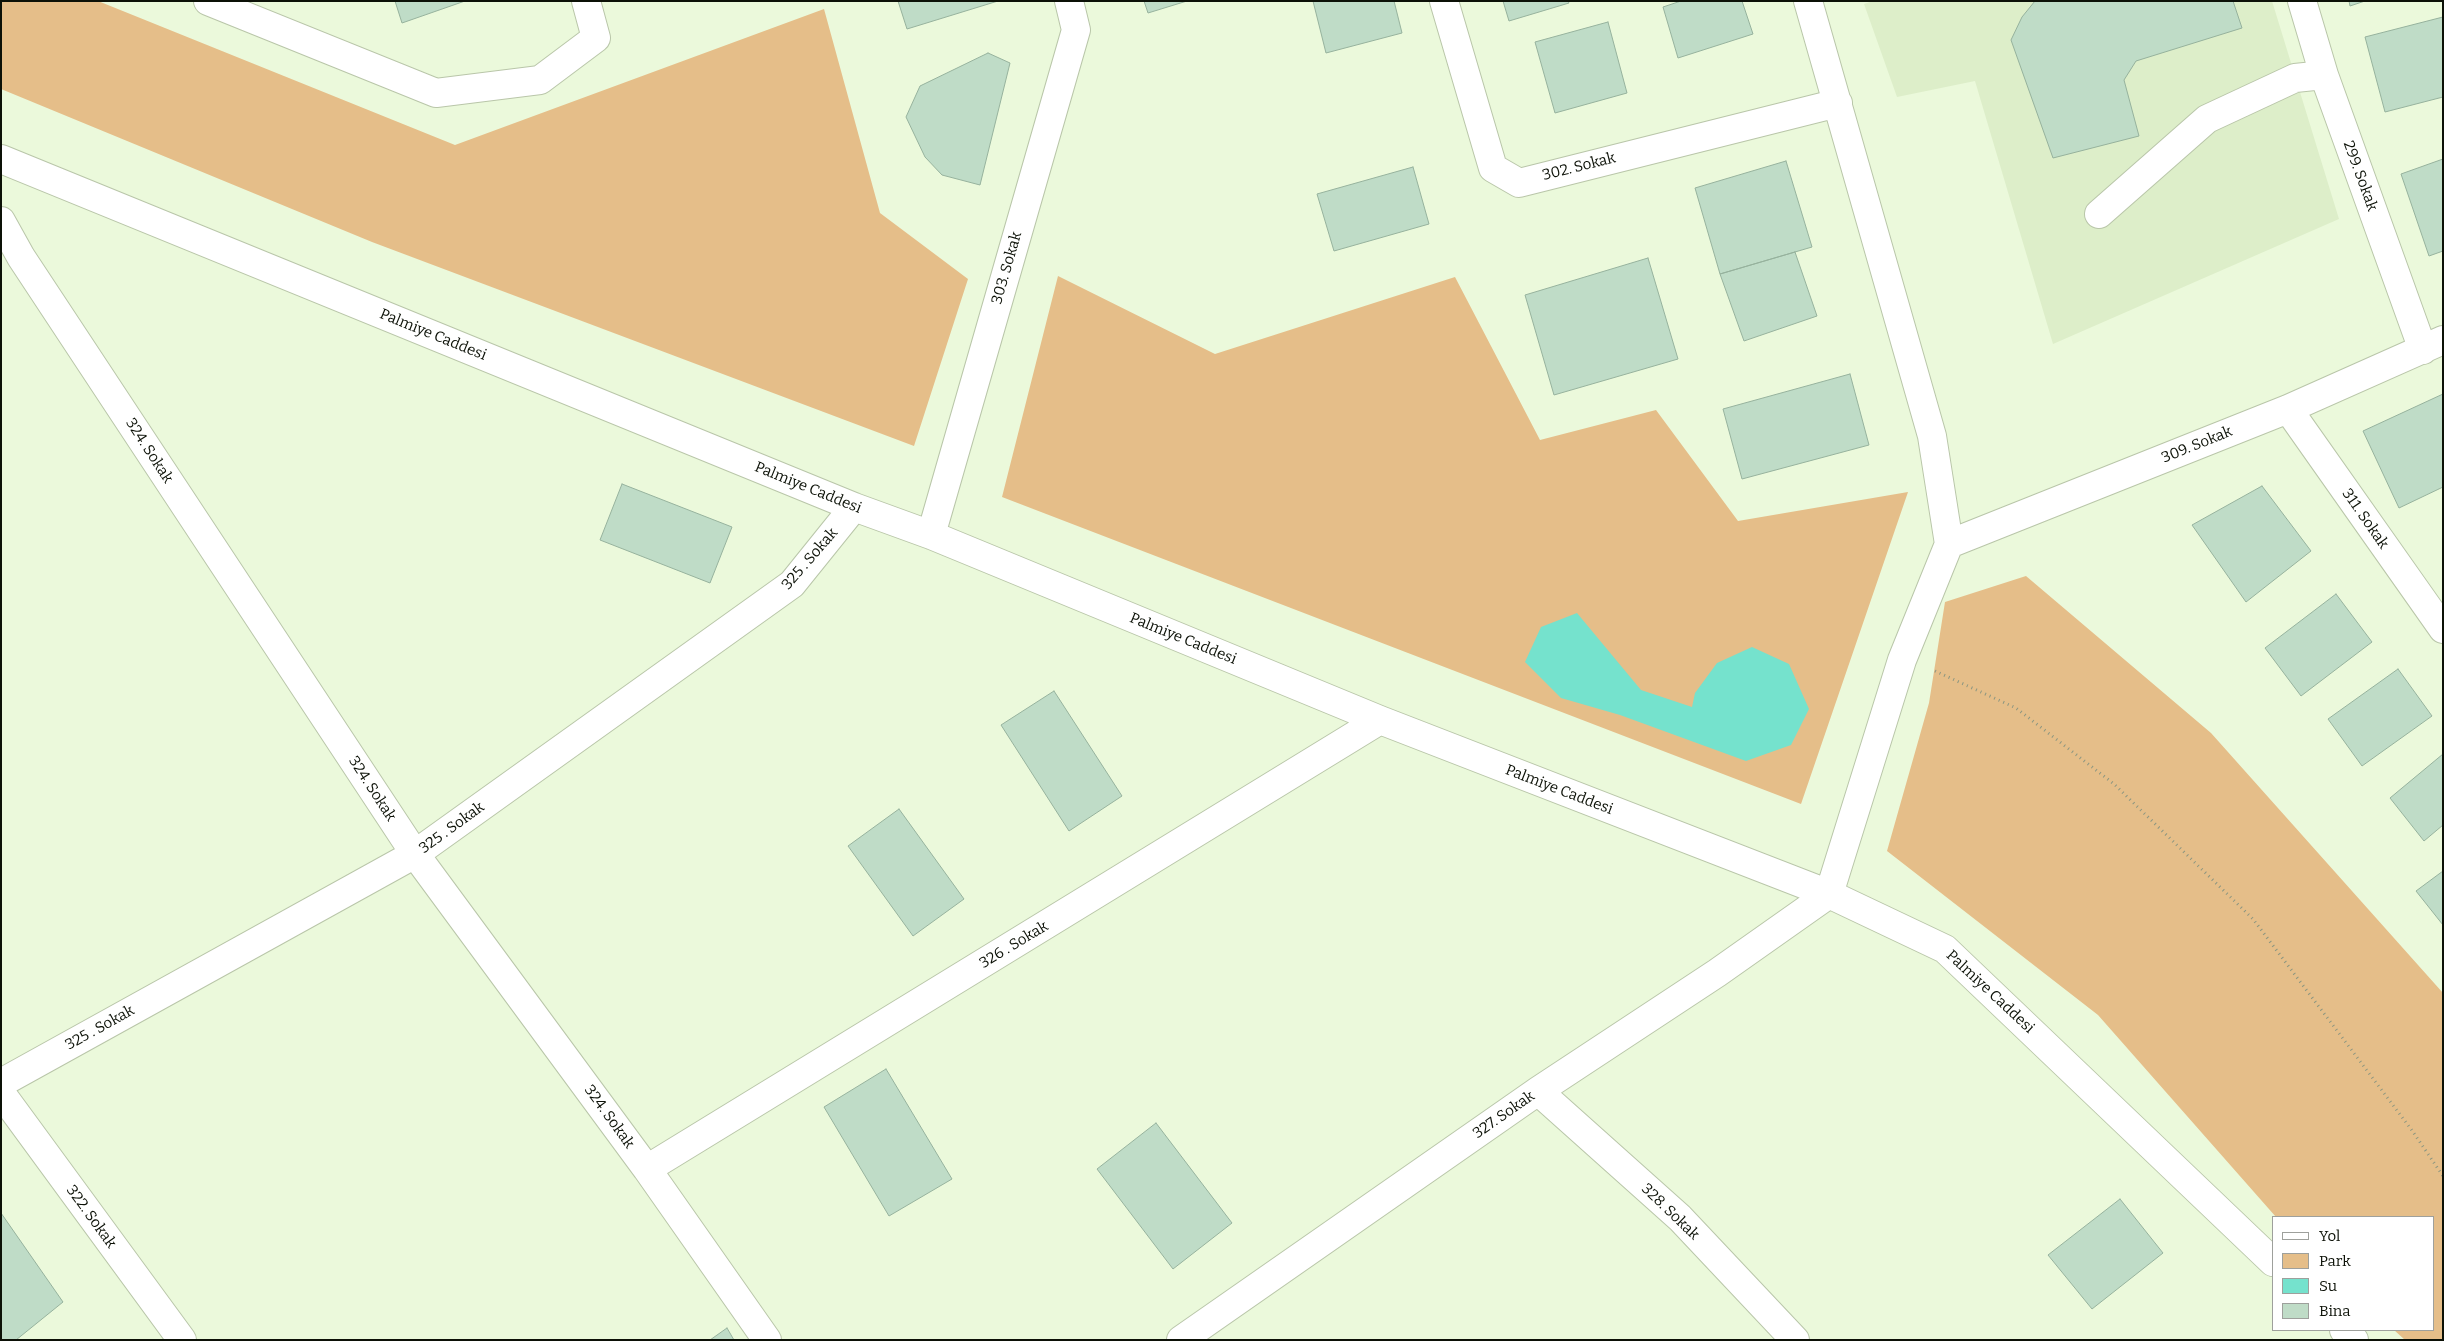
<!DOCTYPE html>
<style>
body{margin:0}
#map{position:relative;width:2444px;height:1341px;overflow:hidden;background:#ebf9db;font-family:Bitter,serif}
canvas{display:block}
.frame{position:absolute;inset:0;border:2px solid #0c1107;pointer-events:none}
.legend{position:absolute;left:2272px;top:1216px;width:162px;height:115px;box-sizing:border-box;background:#fff;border:1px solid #9ea09c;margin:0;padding:6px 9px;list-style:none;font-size:15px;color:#0c1107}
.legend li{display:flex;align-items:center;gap:10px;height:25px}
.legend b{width:25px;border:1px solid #9ea09c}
</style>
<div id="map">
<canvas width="2444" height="1341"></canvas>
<div class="frame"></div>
<ul class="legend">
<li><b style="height:6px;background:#fff"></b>Yol</li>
<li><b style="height:14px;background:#e5be89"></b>Park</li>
<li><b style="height:14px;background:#75e2cd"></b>Su</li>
<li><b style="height:14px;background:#bfdcc7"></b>Bina</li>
</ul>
</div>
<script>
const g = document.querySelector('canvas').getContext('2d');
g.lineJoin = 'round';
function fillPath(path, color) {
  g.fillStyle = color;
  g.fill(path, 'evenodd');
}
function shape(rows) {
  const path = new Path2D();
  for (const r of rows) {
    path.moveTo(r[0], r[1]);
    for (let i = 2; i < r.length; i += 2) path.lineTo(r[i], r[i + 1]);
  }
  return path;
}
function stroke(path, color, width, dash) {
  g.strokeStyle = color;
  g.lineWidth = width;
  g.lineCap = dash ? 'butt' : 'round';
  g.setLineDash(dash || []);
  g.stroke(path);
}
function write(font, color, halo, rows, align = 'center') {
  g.font = font + ' Bitter,serif';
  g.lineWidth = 4;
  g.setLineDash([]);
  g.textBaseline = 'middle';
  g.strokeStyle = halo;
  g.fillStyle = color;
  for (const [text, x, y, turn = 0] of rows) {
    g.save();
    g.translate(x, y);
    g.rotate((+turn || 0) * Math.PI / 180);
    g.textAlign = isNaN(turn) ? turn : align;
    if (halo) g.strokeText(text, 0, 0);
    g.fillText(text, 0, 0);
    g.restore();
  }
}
const built = shape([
 [1873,1,2272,1,2339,219,2053,344,1975,81,1897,97,1864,4]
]);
const green = shape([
 [1,1,98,1,455,145,824,9,880,213,968,279,914,446,372,242,1,89],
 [1058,276,1215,354,1455,277,1540,440,1656,410,1738,521,1908,492,1801,804,1002,497],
 [2026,576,2211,733,2443,993,2443,1340,2405,1340,2394,1330,2433,1330,2433,1217,2276,1217,2098,1015,1887,851,1929,703,1945,602]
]);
const water = shape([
 [1577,613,1641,690,1692,707,1695,693,1717,663,1752,647,1789,664,1809,709,1791,745,1746,761,1620,715,1561,698,1525,662,1541,627]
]);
const building = shape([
 [395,1,465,1,402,23,395,1],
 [898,1,998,1,907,29,898,1],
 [1144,1,1187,1,1148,13,1144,1],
 [1313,1,1394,1,1402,33,1326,53,1313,1],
 [1503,1,1568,1,1569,3,1509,21,1503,1],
 [1681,1,1742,1,1753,34,1678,58,1663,7,1681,1],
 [2035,1,2233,1,2242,28,2136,61,2124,80,2139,136,2053,158,2011,40,2022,17,2035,1],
 [2349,1,2365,1,2350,6,2349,1],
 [2443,17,2443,97,2385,112,2365,37,2443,17],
 [1608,22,1627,93,1555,113,1535,42,1608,22],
 [988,53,1010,63,980,185,942,175,925,157,906,117,920,86,988,53],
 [2443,159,2443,251,2429,256,2401,174,2443,159],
 [1786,161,1812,247,1720,274,1695,188,1786,161],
 [1413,167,1429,224,1334,251,1317,194,1413,167],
 [1795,252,1817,316,1744,341,1720,274,1795,252],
 [1648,258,1678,359,1554,395,1525,295,1648,258],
 [1850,374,1869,445,1742,479,1723,409,1850,374],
 [2443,394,2443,487,2399,508,2363,431,2443,394],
 [622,484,732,527,710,583,600,540,622,484],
 [2262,486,2311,551,2246,602,2192,525,2262,486],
 [2336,594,2372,642,2301,696,2265,648,2336,594],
 [2398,669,2432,716,2362,766,2328,719,2398,669],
 [1054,691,1122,796,1069,831,1001,725,1054,691],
 [2443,754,2443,825,2424,841,2390,798,2443,754],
 [899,809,964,899,913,936,848,846,899,809],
 [2443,871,2443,925,2416,891,2443,871],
 [886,1069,952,1179,889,1216,824,1107,886,1069],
 [1156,1123,1232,1223,1173,1269,1097,1169,1156,1123],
 [2120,1199,2163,1253,2092,1309,2048,1255,2120,1199],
 [1,1213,63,1302,16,1340,1,1340,1,1213],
 [727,1328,734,1340,710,1340,727,1328]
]);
const path = shape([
 [1935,671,2016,708,2114,784,2253,919,2411,1129,2443,1176]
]);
const minor = shape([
 [208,1,436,93,540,80,596,38,586,1],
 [1444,1,1493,168,1519,183,1838,103],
 [2302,1,2324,75,2423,350],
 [1,159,854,507,931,535,1380,720,1829,894,1945,949,2273,1262],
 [2099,214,2207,119,2295,78,2324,75],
 [1,221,21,257,415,854,647,1169,767,1340],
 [2288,409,2443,629],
 [931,535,1076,30,1069,1],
 [1949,544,2288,409,2443,340],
 [1,1083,415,854,792,584,854,507],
 [1538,1091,1680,1218,1795,1340],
 [1,1093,182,1340],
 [647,1169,1380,720],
 [2344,1330,2354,1340],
 [1181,1340,1538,1091,1717,973,1829,894,1902,660,1949,544,1932,436,1808,1]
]);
const streetNames = [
 ["302. Sokak",1579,167,-14],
 ["299. Sokak",2360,176,70],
 ["303. Sokak",1007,268,-74],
 ["Palmiye Caddesi",433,335,22],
 ["309. Sokak",2197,445,-22],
 ["324. Sokak",149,451,57],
 ["Palmiye Caddesi",808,488,22],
 ["311. Sokak",2365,519,55],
 ["325 . Sokak",810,559,-49],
 ["Palmiye Caddesi",1183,639,22],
 ["324. Sokak",372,789,57],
 ["Palmiye Caddesi",1559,790,21],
 ["325 . Sokak",452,828,-36],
 ["326 . Sokak",1014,945,-31],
 ["Palmiye Caddesi",1990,992,43],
 ["325 . Sokak",100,1028,-29],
 ["327. Sokak",1504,1115,-35],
 ["324. Sokak",609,1117,54],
 ["328. Sokak",1670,1212,44],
 ["322. Sokak",91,1217,54]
];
fillPath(built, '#ddeec9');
fillPath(green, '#e5be89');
fillPath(water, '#75e2cd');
fillPath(building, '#bfdcc7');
stroke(building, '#96b29d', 1);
stroke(minor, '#b9c6a9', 30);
stroke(path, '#8c9680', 3, [1, 4]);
stroke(minor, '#fff', 28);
write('15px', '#0c1107', '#fff', streetNames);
</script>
